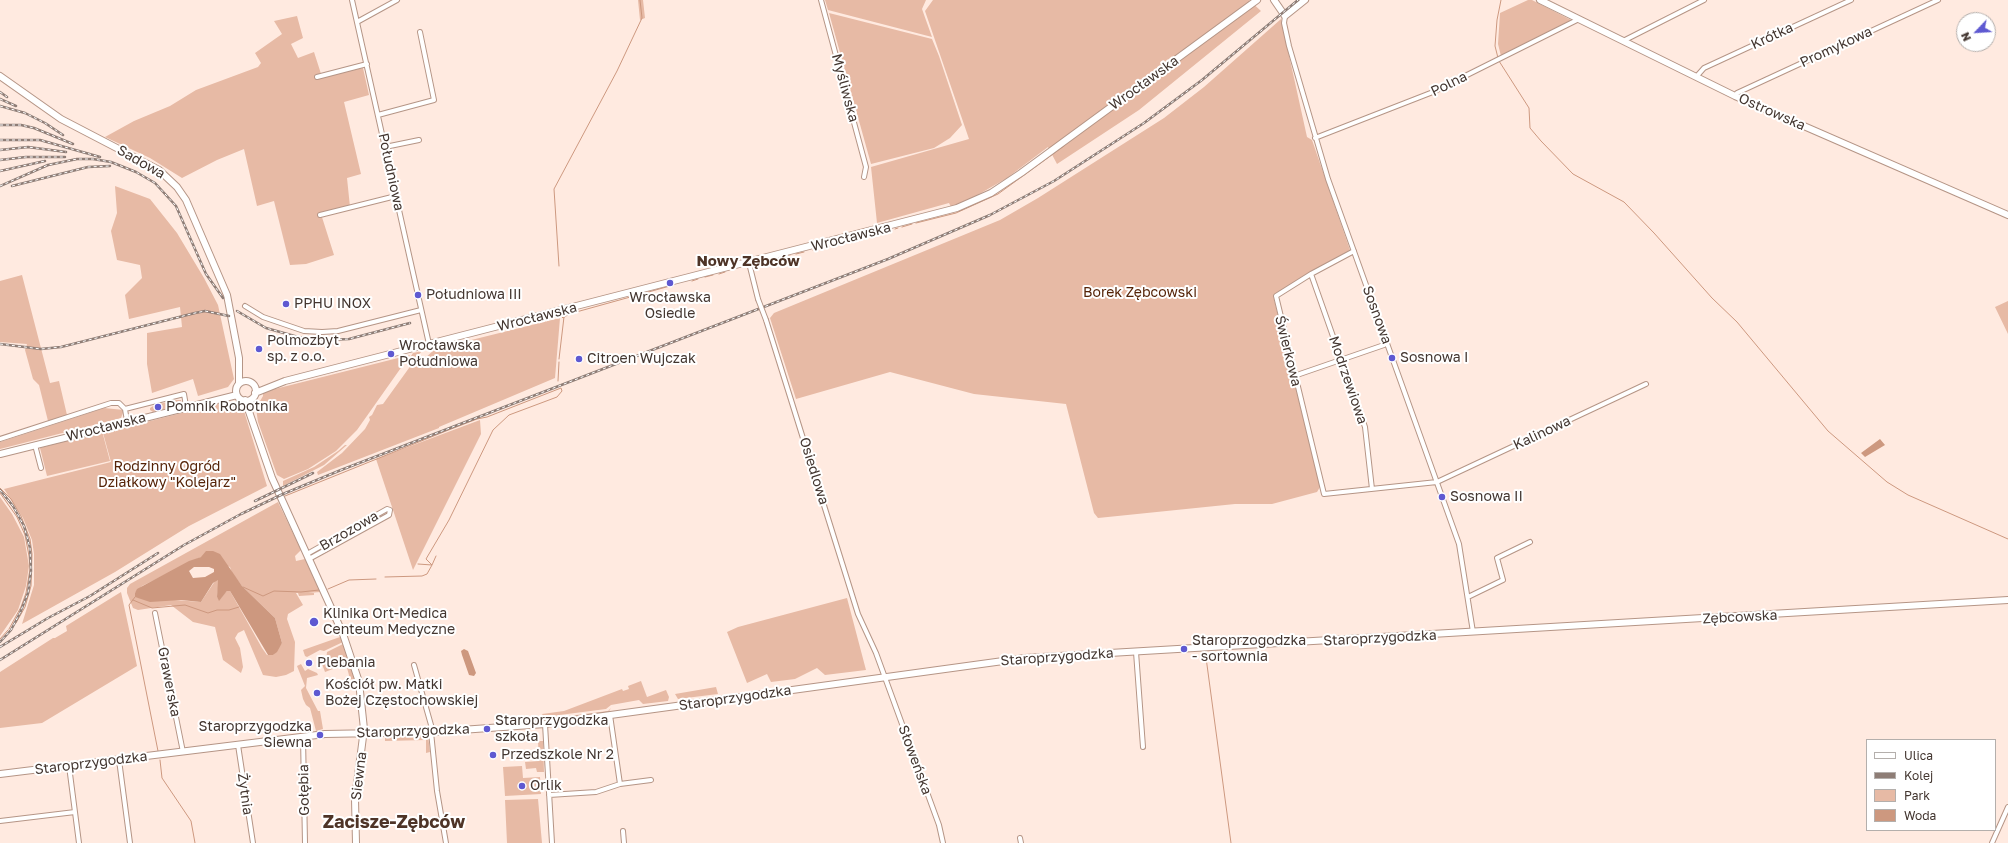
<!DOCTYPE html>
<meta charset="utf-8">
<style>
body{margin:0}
#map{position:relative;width:2008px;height:843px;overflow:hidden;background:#ffeae0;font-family:"Golos Text",sans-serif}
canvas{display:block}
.legend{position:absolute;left:1866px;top:739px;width:130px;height:92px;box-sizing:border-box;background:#fff;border:1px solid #b4afac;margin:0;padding:5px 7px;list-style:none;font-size:12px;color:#433630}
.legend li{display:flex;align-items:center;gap:8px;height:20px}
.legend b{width:20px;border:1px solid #b4afac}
.north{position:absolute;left:1956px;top:12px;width:40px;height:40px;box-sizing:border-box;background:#fff;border:1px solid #b4afac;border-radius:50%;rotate:245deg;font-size:11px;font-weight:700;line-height:16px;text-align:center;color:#433630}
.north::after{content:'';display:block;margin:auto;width:14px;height:18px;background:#5e59d1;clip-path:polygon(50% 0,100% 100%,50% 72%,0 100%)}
</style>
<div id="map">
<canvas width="2008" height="843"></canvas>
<ul class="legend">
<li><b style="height:5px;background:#fff"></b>Ulica</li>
<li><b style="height:5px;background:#8e7d76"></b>Kolej</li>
<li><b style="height:11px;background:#e7baa5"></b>Park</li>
<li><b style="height:11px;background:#cd987f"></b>Woda</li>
</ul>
<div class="north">N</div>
</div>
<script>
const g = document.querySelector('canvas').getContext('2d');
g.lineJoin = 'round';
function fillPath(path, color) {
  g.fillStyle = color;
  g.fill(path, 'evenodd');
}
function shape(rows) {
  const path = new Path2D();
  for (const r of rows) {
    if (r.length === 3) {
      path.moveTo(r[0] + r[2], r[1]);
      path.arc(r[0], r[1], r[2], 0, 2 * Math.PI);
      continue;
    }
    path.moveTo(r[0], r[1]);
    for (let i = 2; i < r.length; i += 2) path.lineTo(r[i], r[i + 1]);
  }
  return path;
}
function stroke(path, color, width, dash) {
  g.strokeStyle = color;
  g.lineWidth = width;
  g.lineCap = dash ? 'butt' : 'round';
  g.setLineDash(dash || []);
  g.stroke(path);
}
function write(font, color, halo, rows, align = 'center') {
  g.font = font + ' "Golos Text",sans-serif';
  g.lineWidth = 4;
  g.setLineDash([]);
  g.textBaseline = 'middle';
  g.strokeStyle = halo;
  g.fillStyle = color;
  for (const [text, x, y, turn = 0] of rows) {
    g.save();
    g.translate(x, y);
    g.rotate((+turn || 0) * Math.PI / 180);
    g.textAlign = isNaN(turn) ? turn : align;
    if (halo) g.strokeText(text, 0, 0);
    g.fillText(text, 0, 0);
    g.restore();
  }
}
const green = shape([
 [638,0,643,0,645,18,640,20],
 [825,0,926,0,922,9,932,37,828,10],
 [933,0,1249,0,1261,11,1139,110,1057,164,1048,147,1007,178,962,204,951,207,949,203,877,223,871,167,969,139,925,11],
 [1528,0,1532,0,1571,20,1571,23,1501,56,1498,44,1500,13],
 [829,13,932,39,939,56,962,125,950,138,934,148,871,164],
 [297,16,303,38,291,44,298,58,314,52,322,77,363,68,369,95,344,102,361,174,347,178,350,207,321,214,334,255,306,264,290,265,274,201,257,206,244,149,217,160,182,178,150,158,105,137,134,121,170,106,196,90,258,67,261,63,255,53,282,34,274,21],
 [1281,19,1307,137,1312,140,1350,250,1273,295,1320,487,1317,492,1272,504,1235,504,1098,518,1094,513,1066,404,974,394,890,372,796,399,770,318,774,313,1000,220,1038,198,1164,118,1204,87],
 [115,186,150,199,177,233,204,278,218,305,234,379,228,387,198,396,193,379,152,393,147,364,147,333,182,327,180,307,129,319,125,295,142,278,140,265,117,260,111,231,117,213],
 [22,275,50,383,59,381,67,415,48,421,39,385,33,379,25,350,27,344,0,342,0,281],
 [2008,301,2008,334,1995,307],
 [560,318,555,378,439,427,439,428,318,475,317,472,342,453,365,429,370,420,369,417,372,415,377,405,383,404,409,368,410,364,407,362,413,353,422,351,413,361,412,360,412,363,415,364,421,362,435,349],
 [410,355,357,430,336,451,308,469,284,479,277,475,258,422,256,408,263,396,263,392],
 [176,400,181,400,182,404,153,412,150,410,150,408,155,405],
 [229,401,230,403,244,411,267,486,189,526,115,572,22,624,34,585,34,554,32,540,23,518,4,489,111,462,103,433],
 [104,408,124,410,121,418,0,449,0,442],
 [480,420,481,434,413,570,376,459],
 [102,431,110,461,47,476,40,448],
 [345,445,347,445,324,465,283,486,283,481,314,467,338,451],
 [0,497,12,514,24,537,29,566,26,586,18,610,0,636],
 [278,502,301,550,295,556,296,561,305,559,320,592,308,593,314,593,314,595,299,596,298,593,300,593,296,593,303,605,288,614,287,619,295,642,294,671,286,675,276,677,263,675,244,630,238,633,235,638,240,648,243,667,241,673,223,660,215,627,193,622,171,605,138,610,133,608,127,593,127,588,130,584],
 [201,557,230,567,232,573,242,586,275,618,282,643,273,655,267,655,262,648,230,591,227,591,219,600,217,597,219,580,216,580,213,584,201,602,135,597,135,593,142,586],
 [121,592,137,666,42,723,0,728,0,672,53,638,55,638,67,631,66,626],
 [847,598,866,670,825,675,817,668,795,679,771,682,767,674,747,683,727,632,738,627],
 [340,637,343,642,324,651,320,650,307,657,305,656,303,650],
 [343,644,355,679,354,680,350,679,346,664,325,672,322,664,326,660,327,652],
 [301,664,305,671,308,669,317,673,318,675,307,678,306,688,318,711,320,711,323,729,316,731,310,708,306,705,303,699,301,690,305,686,297,666],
 [641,681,647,697,666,690,669,697,668,701,643,704,639,700,611,705,606,709,544,717,542,714,564,711,622,689,623,691,629,689,628,686],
 [716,687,718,694,678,699,675,694],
 [611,708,608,713,547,721,545,719,608,711],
 [385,735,428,735,430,752,426,753,426,740,385,741],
 [538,741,543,741,544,772,537,772,536,768,526,769,525,762,539,761],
 [522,766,523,778,540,777,541,794,505,796,503,767],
 [538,799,542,843,507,843,505,800]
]);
const water = shape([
 [1880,439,1885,445,1865,457,1861,453],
 [206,551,213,551,220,554,242,586,275,618,282,643,277,652,273,655,268,655,230,591,227,591,219,601,217,597,218,580,213,583,201,602,181,600,150,602,135,597,135,593,137,589,189,561,201,557],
 [194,567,209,567,214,569,214,572,205,577,193,578,189,571],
 [464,649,468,651,476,673,474,676,469,675,462,655,461,651]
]);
const stream = shape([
 [1498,58,1495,46,1497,20,1501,0],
 [1499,61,1529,108,1530,128,1541,141,1573,174,1624,202,1654,233,1712,298,1737,322,1828,431,1887,482,1908,495,2008,539],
 [916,223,956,213,998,194,1064,146],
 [902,227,912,224],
 [895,229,898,228],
 [880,233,891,230],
 [871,235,875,234],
 [858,238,867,236],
 [841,243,847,241],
 [824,247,833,245],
 [813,250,819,248],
 [796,254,804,252],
 [784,257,790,256],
 [769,261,777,259],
 [756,264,763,263],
 [559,266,554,189,617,71,642,18,640,0],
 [719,274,725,272],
 [705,277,713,275],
 [692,281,698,279],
 [546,319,561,316,563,318,569,314,670,286],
 [559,359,564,317],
 [558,381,559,362],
 [0,488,11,499,21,516,30,539,32,554,31,586,25,607,16,623],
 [0,493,17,517,25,535,29,556,30,569,26,593,21,607,9,629],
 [285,496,446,431,477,419,487,417,561,388,562,391,557,397,509,415,493,430,449,520,426,559,432,565,427,574,422,576,385,577],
 [418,564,432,565,436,556],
 [243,587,263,596,274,591,301,592,319,590],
 [328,589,349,580,376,579],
 [135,597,129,605,158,751],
 [133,600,152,608,185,605,208,613,217,610,229,610,239,607],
 [0,639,8,630],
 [1205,650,1231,843],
 [160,760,162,778,191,821,195,843]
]);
const street = shape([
 [352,0,429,344],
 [821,0,866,167,864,177],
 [1285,16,1284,23,1289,46,1328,179,1459,544,1473,632],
 [357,22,397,0],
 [1623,41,1704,0],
 [317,77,367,64],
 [1696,77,1704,68,1851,0],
 [1735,96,1737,93,1938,0],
 [378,115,434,100,420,32],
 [1315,138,1433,92,1579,19],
 [385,147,419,140],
 [320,215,396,196],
 [1354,251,1311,274,1276,296,1324,494,1437,482,1646,384],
 [749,263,758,299],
 [1311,274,1365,427,1372,489],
 [245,306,263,317,304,331,322,332,338,331,421,310],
 [766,320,858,614,876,653,939,825,943,843],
 [1294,376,1384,345],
 [127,421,125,409,184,394,186,406],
 [0,439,111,403,119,403,125,409],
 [35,445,41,468],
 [307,554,387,509,390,510,389,515,309,559],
 [1468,597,1503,580,1497,558,1530,542],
 [155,613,183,752],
 [1136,652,1143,747],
 [414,665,433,732],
 [545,724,552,843],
 [431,732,437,791,446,843],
 [303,737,305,843],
 [238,745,253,843],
 [119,760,130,843],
 [69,766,79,843],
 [620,784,651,780],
 [549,795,596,792,620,784,610,715],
 [0,821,75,812],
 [623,831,624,843],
 [1020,838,1021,843],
 [1992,843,2008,807]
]);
const secondary = shape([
 [1274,0,1285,16,1305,0],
 [1540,0,1735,96,2008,215],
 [0,76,61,119,159,170,177,187,186,200,227,295,239,358,239,383],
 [246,391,10],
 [255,393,285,381,957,208,991,193,1021,173,1257,0],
 [245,400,272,478,343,634,359,682,364,729,355,799,356,843],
 [0,454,237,395],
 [0,774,325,734,433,732,545,724,1025,658,2008,600]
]);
const rail = shape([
 [0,92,7,97],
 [0,99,16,106],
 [0,106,25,113,45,123,63,135],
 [0,125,21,125,34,128,73,144],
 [0,140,40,140,100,157],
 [0,150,28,147,66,152],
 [0,160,26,157,65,157],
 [0,171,45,161],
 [0,186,48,165,77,159,93,159,111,162,136,172,155,183,176,206,206,274,223,298],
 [12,186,88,167,110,166],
 [237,311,266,328,298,337,327,340,349,339,410,323],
 [0,344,41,349,61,347,195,313,205,311,229,316],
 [0,490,13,506,24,526,30,548,31,571,28,593,20,613,11,630,0,642],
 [255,501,313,473],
 [0,647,48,618,90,596,158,553],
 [0,660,184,545,241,514,283,494,341,470,888,259,990,215,1054,181,1144,123,1202,80,1298,0]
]);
const streetBridge = shape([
 [758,299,766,320]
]);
const markers = [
 [670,283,4,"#5e59d1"],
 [418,295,4,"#5e59d1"],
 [286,304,4,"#5e59d1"],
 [259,349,4,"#5e59d1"],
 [391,354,4,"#5e59d1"],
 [1392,358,4,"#5e59d1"],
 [579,359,4,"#5e59d1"],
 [158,407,4,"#5e59d1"],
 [1442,497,4,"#5e59d1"],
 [314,622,5,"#5e59d1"],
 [1184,649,4,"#5e59d1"],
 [309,663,4,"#5e59d1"],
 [317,693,4,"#5e59d1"],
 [487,729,4,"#5e59d1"],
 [320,735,4,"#5e59d1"],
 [493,755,4,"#5e59d1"],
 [522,786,4,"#5e59d1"]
];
const streetNames = [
 ["Krótka",1772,36,-25],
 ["Promykowa",1836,47,-25],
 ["Wrocławska",1144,83,-36],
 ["Polna",1449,84,-26],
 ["Myśliwska",845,88,75],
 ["Ostrowska",1772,112,24],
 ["Sadowa",141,162,30],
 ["Południowa",391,172,78],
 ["Wrocławska",851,237,-14],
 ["Sosnowa",1377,315,70],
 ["Wrocławska",537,317,-14],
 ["Świerkowa",1288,351,76],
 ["Modrzewiowa",1348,380,71],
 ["Wrocławska",106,427,-14],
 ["Kalinowa",1542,433,-25],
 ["Osiedlowa",814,471,73],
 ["Brzozowa",349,531,-30],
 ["Zębcowska",1740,617,-3],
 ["Staroprzygodzka",1380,638,-3],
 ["Staroprzygodzka",1057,657,-4],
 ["Grawerska",169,682,79],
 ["Staroprzygodzka",735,698,-8],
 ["Staroprzygodzka",413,731,-2],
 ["Słoweńska",915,760,70],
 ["Staroprzygodzka",91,763,-7],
 ["Siewna",359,776,-83],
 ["Gołębia",304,790,-91],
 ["Żytnia",245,794,82]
];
const parkNames = [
 ["Borek Zębcowski",1140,293],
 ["Rodzinny Ogród",167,467],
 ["Działkowy \"Kolejarz\"",167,483]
];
const poiNames = [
 ["Południowa III",426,295],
 ["Wrocławska",670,298,"center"],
 ["Osiedle",670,314,"center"],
 ["PPHU INOX",294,304],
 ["Polmozbyt",267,341],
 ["sp. z o.o.",267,357],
 ["Wrocławska",399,346],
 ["Południowa",399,362],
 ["Sosnowa I",1400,358],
 ["Citroen Wujczak",587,359],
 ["Pomnik Robotnika",166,407],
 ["Sosnowa II",1450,497],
 ["Klinika Ort-Medica",323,614],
 ["Centeum Medyczne",323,630],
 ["Staroprzogodzka",1192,641],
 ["- sortownia",1192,657],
 ["Plebania",317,663],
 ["Kościół pw. Matki",325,685],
 ["Bożej Częstochowskiej",325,701],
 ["Staroprzygodzka",495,721],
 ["szkoła",495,737],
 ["Staroprzygodzka",312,727,"right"],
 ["Siewna",312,743,"right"],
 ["Przedszkole Nr 2",501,755],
 ["Orlik",530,786]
];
const neighbourhoodNames = [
 ["Nowy Zębców",748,261]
];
const districtNames = [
 ["Zacisze-Zębców",394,822]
];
fillPath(green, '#e7baa5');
fillPath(water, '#cd987f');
stroke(stream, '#cd987f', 1);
stroke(street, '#b59586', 6);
stroke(secondary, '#b59586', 8);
stroke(street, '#fff', 4);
stroke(secondary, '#fff', 6);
stroke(rail, '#8e7d76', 2.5);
stroke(rail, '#fff', 1, [3]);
stroke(streetBridge, '#b59586', 6, []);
stroke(streetBridge, '#fff', 4);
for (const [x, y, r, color] of markers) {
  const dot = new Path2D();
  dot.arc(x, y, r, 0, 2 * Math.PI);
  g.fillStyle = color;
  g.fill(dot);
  stroke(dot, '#fff', 1.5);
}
write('14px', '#433630', '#fff', streetNames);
write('14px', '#552307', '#fff', parkNames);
write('14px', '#433630', '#fff', poiNames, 'left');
write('bold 15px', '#4e3427', '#fff', neighbourhoodNames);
write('bold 18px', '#4e3427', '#fff', districtNames);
</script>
